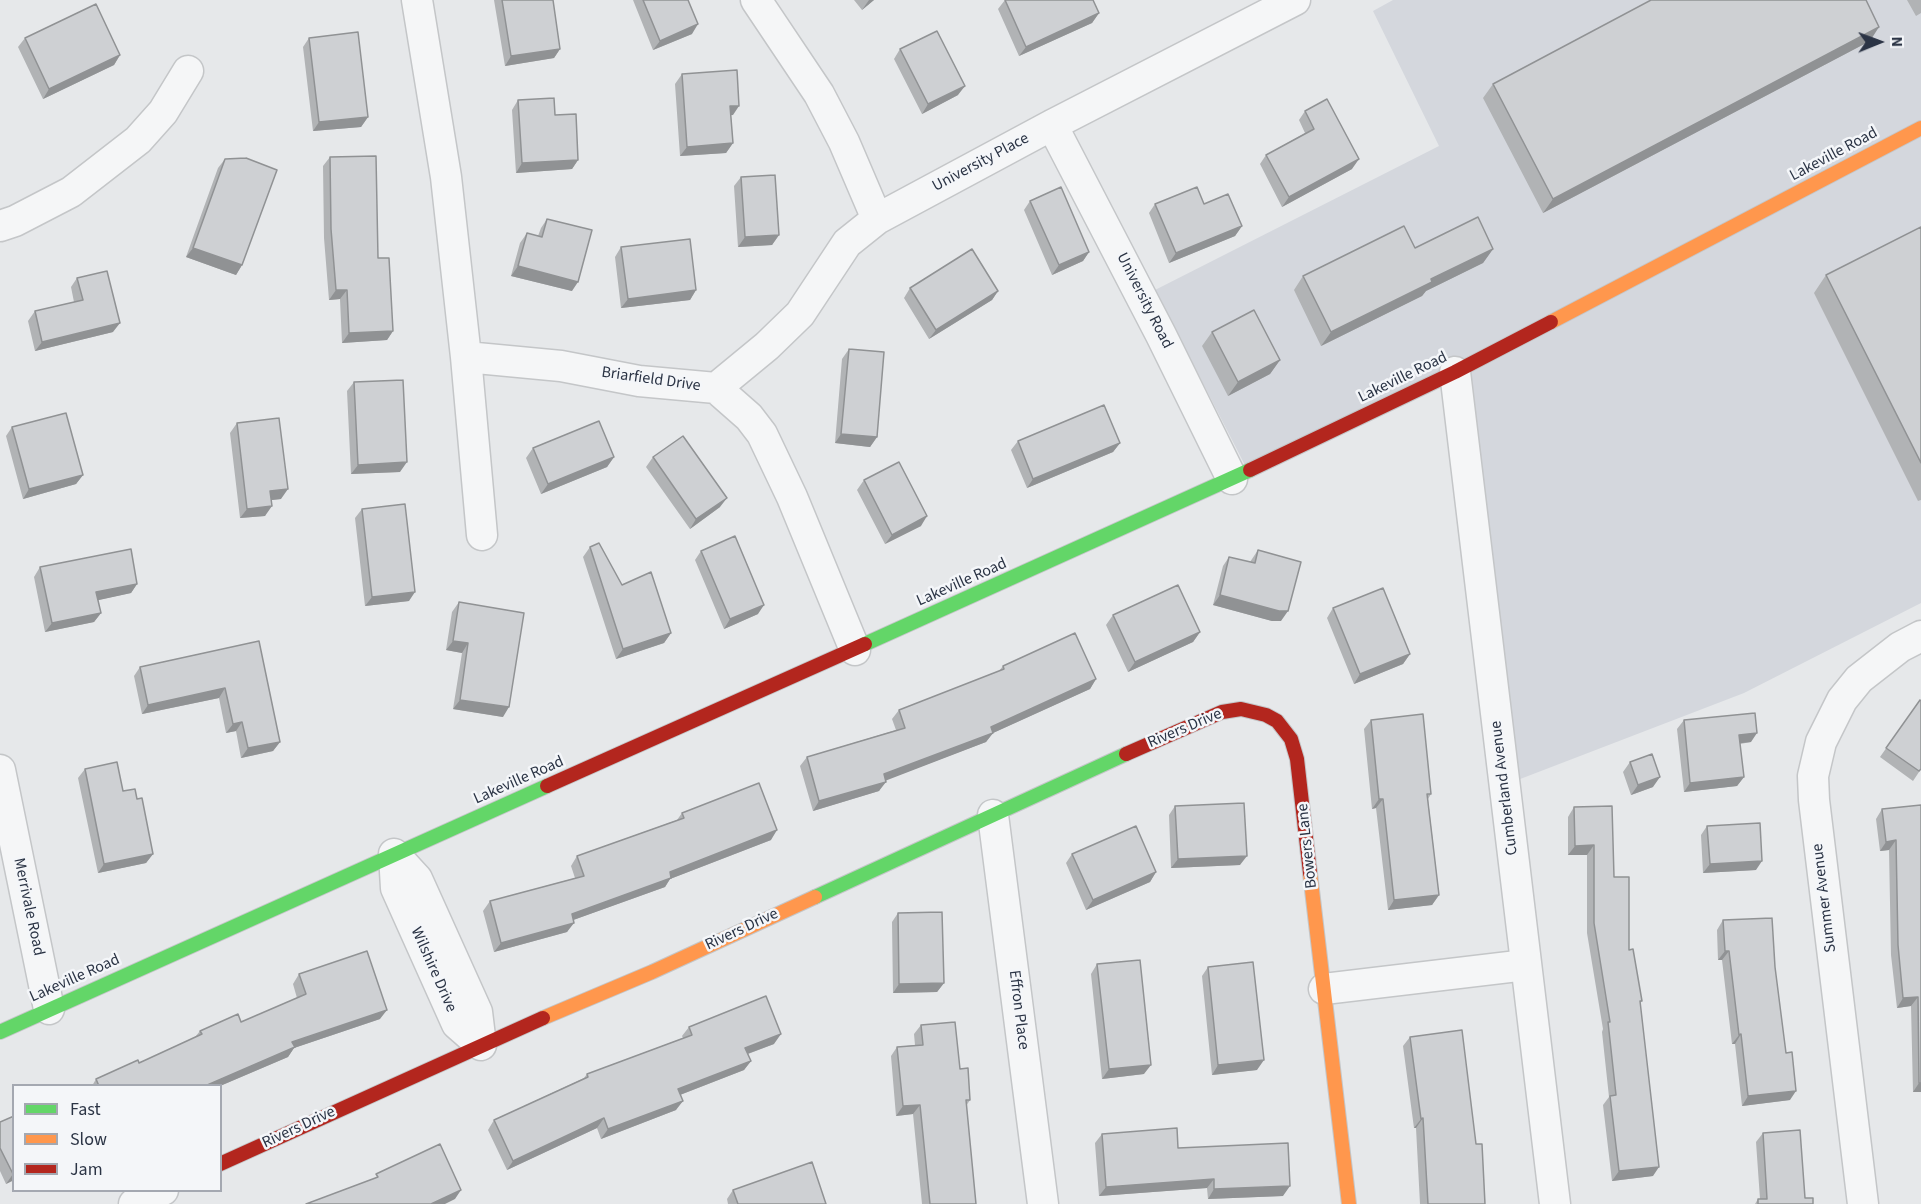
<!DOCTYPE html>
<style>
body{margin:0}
#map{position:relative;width:1921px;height:1204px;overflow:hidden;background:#e6e8ea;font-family:"Source Sans 3",sans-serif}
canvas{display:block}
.legend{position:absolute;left:12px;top:1084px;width:210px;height:108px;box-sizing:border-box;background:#f4f6f9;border:2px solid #a4a8b1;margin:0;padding:8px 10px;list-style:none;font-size:18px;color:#2b3445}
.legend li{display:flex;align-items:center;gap:12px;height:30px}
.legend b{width:30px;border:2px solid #a4a8b1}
.north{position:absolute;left:1849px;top:12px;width:60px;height:60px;-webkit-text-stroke:4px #f4f6f9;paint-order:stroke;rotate:89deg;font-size:16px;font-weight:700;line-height:24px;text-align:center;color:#2b3445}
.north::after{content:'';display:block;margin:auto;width:21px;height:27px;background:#2b3445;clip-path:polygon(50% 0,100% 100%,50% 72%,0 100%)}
</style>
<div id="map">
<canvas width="1921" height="1204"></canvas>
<ul class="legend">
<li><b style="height:8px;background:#63d668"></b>Fast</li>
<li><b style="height:8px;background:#ff974d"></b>Slow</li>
<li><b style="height:8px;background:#b3261e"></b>Jam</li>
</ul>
<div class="north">N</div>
</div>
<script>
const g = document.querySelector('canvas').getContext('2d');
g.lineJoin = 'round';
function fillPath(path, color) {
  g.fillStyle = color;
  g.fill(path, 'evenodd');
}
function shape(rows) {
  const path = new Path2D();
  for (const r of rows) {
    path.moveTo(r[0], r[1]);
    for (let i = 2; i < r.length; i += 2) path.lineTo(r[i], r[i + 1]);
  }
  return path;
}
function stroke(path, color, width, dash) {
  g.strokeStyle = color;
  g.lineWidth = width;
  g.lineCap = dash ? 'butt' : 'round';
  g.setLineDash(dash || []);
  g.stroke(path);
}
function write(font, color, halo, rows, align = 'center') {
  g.font = font + ' "Source Sans 3",sans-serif';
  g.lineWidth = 5;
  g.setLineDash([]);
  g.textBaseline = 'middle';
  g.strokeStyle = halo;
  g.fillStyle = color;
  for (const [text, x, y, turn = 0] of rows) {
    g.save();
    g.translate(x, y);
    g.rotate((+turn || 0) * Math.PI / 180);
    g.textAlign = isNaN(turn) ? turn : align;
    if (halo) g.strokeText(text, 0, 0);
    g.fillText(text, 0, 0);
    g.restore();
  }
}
const built = shape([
 [1393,0,1921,0,1921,603,1744,693,1502,786,1455,372,1248,471,1155,290,1439,146,1373,11]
]);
const street = shape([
 [417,0,446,177,466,357,482,535],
 [756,0,819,94,844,142,877,219],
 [1052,125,1161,335,1232,479],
 [0,226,15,221,71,192,138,140,163,112,188,71],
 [466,357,561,366,639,381,716,388,749,417,762,434,792,497,855,650],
 [1455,372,1555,1204],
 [716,388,767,346,800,314,847,243,877,219,1052,125,1295,0],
 [0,770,49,1009],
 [993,815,1043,1204],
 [394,854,417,879,477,1012,481,1045,457,1024,396,888,394,854],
 [1324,989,1526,965],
 [134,1204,163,1190],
 [1863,1204,1814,800,1813,776,1821,742,1842,700,1859,679,1900,647,1921,636]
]);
const fast = shape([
 [865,644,1250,470],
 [815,897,1126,754],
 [0,1032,547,786]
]);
const slow = shape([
 [1551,322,1921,128],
 [1310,873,1349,1204],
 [543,1018,652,972,815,897]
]);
const jam = shape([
 [1250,470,1455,372,1551,322],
 [1126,754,1222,712,1241,709,1266,715,1277,721,1291,739,1297,759,1310,873],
 [547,786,865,644],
 [220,1164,543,1018]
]);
const wall = shape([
 [494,0,553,0,560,49,554,58,505,66],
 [633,0,688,0,692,34,653,50],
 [854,0,874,0,862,10],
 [1005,0,1099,13,1092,23,1019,56,998,9],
 [1907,0,1921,0,1921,13,1916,16],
 [25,38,120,55,114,65,43,99,18,47],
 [309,38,368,117,361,127,313,131,303,47],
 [1870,41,1543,213,1483,98,1493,84],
 [900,49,958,95,922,114,894,59],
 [682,74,733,115,731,115,733,143,726,153,680,156,675,84],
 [518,100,555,115,578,160,572,169,516,173,512,110],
 [1305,111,1352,169,1282,207,1260,164,1266,155,1305,133,1299,120],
 [330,157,378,258,393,331,387,340,342,343,340,299,329,300,324,238,323,166],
 [225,159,242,265,236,275,186,257,218,168],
 [741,177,779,235,772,245,738,247,734,186],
 [1030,201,1089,252,1083,261,1052,275,1024,210],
 [1155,204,1204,204,1242,226,1235,236,1169,263,1149,213],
 [547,219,572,291,511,276,520,243,527,233,538,236,541,228],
 [1921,227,1921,500,1918,501,1814,293,1826,275],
 [621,247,696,290,690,300,621,308,615,257],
 [1415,248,1493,249,1483,263,1426,291,1422,296,1321,346,1294,290,1303,276],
 [77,278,113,332,35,351,28,321,35,311,74,302,71,287],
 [910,288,998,291,992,300,929,339,904,298],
 [1212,332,1280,360,1270,374,1228,396,1202,346],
 [849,349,877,437,870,447,835,443,842,359],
 [354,382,400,472,351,474,347,391],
 [237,423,281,499,271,500,265,516,240,518,230,433],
 [12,427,83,475,76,484,23,499,6,436],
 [1018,441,1120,443,1113,452,1027,488,1011,450],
 [533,448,614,457,607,467,541,494,526,458],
 [653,457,720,507,690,529,646,467],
 [864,480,921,526,885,544,857,490],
 [362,509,409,601,365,606,355,518],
 [590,547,622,585,671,633,664,643,616,659,583,557],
 [1258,550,1281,621,1272,621,1213,605,1223,566,1229,557,1250,562],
 [701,551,758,614,724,629,695,560],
 [40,567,137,584,131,593,98,600,101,613,94,622,45,632,34,577],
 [459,602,503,717,453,709,462,653,446,650,452,612],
 [1333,608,1410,654,1403,664,1354,684,1327,618],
 [1113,615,1200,632,1193,642,1128,672,1106,625],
 [259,641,280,742,273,751,241,758,236,731,226,733,219,698,142,714,134,676,140,667],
 [1003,666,1096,679,1090,689,993,733,986,742,885,780,879,791,813,811,800,766,807,757,896,730,892,719,899,710,999,671],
 [1920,700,1921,769,1913,781,1880,757],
 [1371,720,1431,794,1428,799,1439,895,1432,905,1388,910,1376,808,1372,809,1364,729],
 [1684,720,1751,742,1740,744,1744,777,1737,786,1684,792,1677,729],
 [1630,762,1653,787,1631,795,1623,772],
 [85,769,137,799,153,854,146,863,98,873,78,778],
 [1921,805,1921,1092,1913,1092,1911,1006,1897,1008,1891,955,1889,850,1880,851,1876,819,1882,809],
 [1175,806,1240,865,1171,868,1169,815],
 [1574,807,1614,877,1629,950,1642,1001,1640,1003,1653,1176,1612,1181,1603,1105,1609,1097,1602,1032,1603,1029,1587,933,1587,855,1568,855,1568,817],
 [682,813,771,840,670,879,665,887,573,920,567,932,494,952,483,911,490,901,575,878,571,866,577,856,677,820],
 [1707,826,1756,870,1703,873,1701,835],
 [1072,854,1156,872,1150,882,1086,910,1066,863],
 [898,913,944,983,937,992,893,993,892,922],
 [1723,920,1775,967,1790,1100,1742,1106,1735,1044,1732,1044,1722,960,1718,960,1717,930],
 [1097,964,1144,1074,1102,1079,1091,974],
 [1208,967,1257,1070,1212,1075,1202,976],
 [299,974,380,1019,294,1048,288,1057,220,1086,92,1086,96,1079,139,1063,195,1037,200,1031,241,1022,297,998,293,984],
 [921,1025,960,1069,970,1100,966,1106,976,1204,922,1204,913,1114,896,1116,891,1056,897,1047,915,1045,914,1034],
 [689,1027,774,1044,748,1054,751,1061,744,1070,680,1095,676,1110,601,1139,597,1128,507,1170,488,1130,494,1120,584,1078,587,1074,683,1038,682,1036],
 [1410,1037,1476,1144,1485,1204,1420,1204,1416,1128,1414,1128,1403,1046],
 [14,1116,14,1180,6,1184,0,1171,0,1122],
 [1763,1133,1805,1198,1813,1204,1755,1204,1758,1199,1760,1199,1756,1142],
 [1102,1134,1283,1196,1208,1199,1207,1188,1099,1196,1095,1143],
 [733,1190,826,1204,728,1204,727,1199]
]);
const shadedWall = shape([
 [869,0,874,0,862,10],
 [1099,13,1092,23,1019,56,1026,47],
 [698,24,692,34,653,50,660,41],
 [1879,27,1870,41,1543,213,1553,199],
 [560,49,554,58,505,66,511,56],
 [120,55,114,65,43,99,49,89],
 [965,86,958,95,922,114,928,104],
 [730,106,739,106,733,115,723,116],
 [368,117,361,127,313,131,319,122],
 [733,143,726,153,680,156,687,147],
 [1359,159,1352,169,1282,207,1289,197],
 [578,160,572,169,516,173,522,163],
 [1242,226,1235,236,1169,263,1176,253],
 [779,235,772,245,738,247,745,237],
 [193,248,242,265,236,275,186,257],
 [1493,249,1483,263,1426,291,1422,296,1321,346,1331,332,1431,279],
 [1089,252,1083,261,1052,275,1059,265],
 [518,266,578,282,572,291,511,276],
 [336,290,347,290,340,299,329,300],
 [696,290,690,300,621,308,628,299],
 [998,291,992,300,929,339,936,330],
 [120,323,113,332,35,351,42,342],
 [393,331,387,340,342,343,349,333],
 [1280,360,1270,374,1228,396,1238,382],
 [841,434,877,437,870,447,835,443],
 [1120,443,1113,452,1027,488,1033,479],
 [614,457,607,467,541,494,548,484],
 [407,462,400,472,351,474,358,465],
 [83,475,76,484,23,499,29,489],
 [288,489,281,499,263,501,270,491],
 [727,498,720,507,690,529,696,519],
 [272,506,265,516,240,518,247,509],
 [927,516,921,526,885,544,892,535],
 [137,584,131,593,90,602,96,592],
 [415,592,409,601,365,606,372,597],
 [1220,595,1288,611,1281,621,1272,621,1213,605],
 [764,605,758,614,724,629,730,619],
 [101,613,94,622,45,632,52,623],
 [1200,632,1193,642,1128,672,1135,662],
 [671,633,664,643,616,659,623,649],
 [453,641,468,643,462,653,446,650],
 [1410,654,1403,664,1354,684,1360,674],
 [1096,679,1090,689,993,733,986,742,877,784,884,774,991,727],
 [225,688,219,698,142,714,148,705],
 [460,700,509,707,503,717,453,709],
 [242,722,236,731,226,733,233,724],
 [1757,733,1751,742,1733,744,1739,735],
 [280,742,273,751,241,758,248,748],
 [1660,777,1653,787,1631,795,1638,785],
 [1744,777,1737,786,1684,792,1690,783],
 [886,782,879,791,813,811,819,801],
 [1379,799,1383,799,1376,808,1372,809],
 [777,830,771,840,670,879,665,887,565,923,572,914,670,872],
 [1896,840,1889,850,1880,851,1886,842],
 [1594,845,1587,855,1568,855,1575,846],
 [153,854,146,863,98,873,104,864],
 [1247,856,1240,865,1171,868,1178,859],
 [1762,861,1756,870,1703,873,1710,864],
 [1156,872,1150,882,1086,910,1093,900],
 [1439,895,1432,905,1388,910,1394,900],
 [574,923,567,932,494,952,501,943],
 [1725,951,1729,951,1722,960,1718,960],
 [944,983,937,992,893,993,899,984],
 [1918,997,1911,1006,1897,1008,1903,998],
 [387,1010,380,1019,294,1048,288,1057,220,1086,205,1086,292,1042],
 [781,1034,774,1044,739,1057,745,1048],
 [1741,1034,1735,1044,1732,1044,1739,1035],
 [1264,1060,1257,1070,1212,1075,1218,1065],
 [751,1061,744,1070,672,1098,678,1089],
 [1151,1065,1144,1074,1102,1079,1109,1069],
 [1919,1083,1921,1083,1921,1092,1913,1092],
 [1796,1091,1790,1100,1742,1106,1748,1096],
 [683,1101,676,1110,601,1139,608,1129],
 [920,1105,913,1114,896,1116,903,1106],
 [604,1118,597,1128,507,1170,513,1161],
 [1423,1118,1416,1128,1414,1128,1421,1119],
 [1659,1167,1653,1176,1612,1181,1619,1171],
 [14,1174,14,1180,6,1184,13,1174],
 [1214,1179,1207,1188,1099,1196,1106,1187],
 [1290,1186,1283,1196,1208,1199,1214,1189],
 [461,1190,455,1199,445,1204,431,1204]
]);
const building = shape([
 [502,0,553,0,560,49,511,56,502,0],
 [643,0,688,0,698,24,660,41,643,0],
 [1005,0,1093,0,1099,13,1026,47,1005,0],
 [1651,0,1866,0,1879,27,1553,199,1493,84,1651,0],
 [96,4,120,55,49,89,25,38,96,4],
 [937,31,965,86,928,104,900,49,937,31],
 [358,32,368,117,319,122,309,38,358,32],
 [737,70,739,106,730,106,733,143,687,147,682,74,737,70],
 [554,98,555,115,576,114,578,160,522,163,518,100,554,98],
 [1327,99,1359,159,1289,197,1266,155,1314,129,1305,111,1327,99],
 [376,156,378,258,389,258,393,331,349,333,347,290,336,290,331,229,330,157,376,156],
 [246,158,277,170,242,265,193,248,225,159,246,158],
 [775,175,779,235,745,237,741,177,775,175],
 [1061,187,1089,252,1059,265,1030,201,1061,187],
 [1197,187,1204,204,1228,194,1242,226,1176,253,1155,204,1197,187],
 [1478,217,1493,249,1431,279,1432,282,1331,332,1303,276,1404,226,1415,248,1478,217],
 [547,219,592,230,578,282,518,266,527,233,542,237,547,219],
 [1921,227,1921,463,1826,275,1921,227],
 [690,239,696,290,628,299,621,247,690,239],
 [972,249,998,291,936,330,910,288,972,249],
 [107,271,120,323,42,342,35,311,83,300,77,278,107,271],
 [1254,310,1280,360,1238,382,1212,332,1254,310],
 [849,349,884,352,877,437,841,434,849,349],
 [403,380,407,462,358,465,354,382,403,380],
 [1104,405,1120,443,1033,479,1018,441,1104,405],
 [66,413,83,475,29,489,12,427,66,413],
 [279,418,288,489,270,491,272,506,247,509,237,423,279,418],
 [599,421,614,457,548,484,533,448,599,421],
 [683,436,727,498,696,519,653,457,683,436],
 [899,462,927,516,892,535,864,480,899,462],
 [405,504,415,592,372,597,362,509,405,504],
 [735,536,764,605,730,619,701,551,735,536],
 [599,543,622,585,651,572,671,633,623,649,590,547,599,543],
 [131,549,137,584,96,592,101,613,52,623,40,567,131,549],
 [1258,550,1301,562,1288,611,1279,611,1220,595,1229,557,1255,563,1258,550],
 [1178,585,1200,632,1135,662,1113,615,1178,585],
 [1383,588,1410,654,1360,674,1333,608,1383,588],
 [459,602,524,613,509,707,460,700,468,643,453,641,459,602],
 [1075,633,1096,679,991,727,993,733,884,774,886,782,819,801,807,757,905,728,899,710,1004,669,1003,666,1075,633],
 [259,641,280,742,248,748,242,722,233,724,225,688,148,705,140,667,259,641],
 [1920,700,1921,701,1921,769,1919,771,1886,748,1920,700],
 [1755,713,1757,733,1739,735,1744,777,1690,783,1684,720,1755,713],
 [1423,714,1431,794,1427,794,1439,895,1394,900,1383,799,1379,799,1371,720,1423,714],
 [1652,754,1660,777,1638,785,1630,762,1652,754],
 [117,762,123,791,135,789,137,799,142,798,153,854,104,864,85,769,117,762],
 [759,783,777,830,670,872,671,878,572,914,574,923,501,943,490,901,584,876,577,856,684,818,682,813,759,783],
 [1244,803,1247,856,1178,859,1175,806,1244,803],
 [1921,805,1921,1083,1919,1083,1918,997,1903,998,1898,945,1896,840,1886,842,1882,809,1921,805],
 [1612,806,1614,877,1629,877,1629,950,1633,949,1642,1001,1640,1001,1659,1167,1619,1171,1610,1096,1616,1095,1608,1022,1610,1022,1594,923,1594,845,1575,846,1574,807,1612,806],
 [1760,823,1762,861,1710,864,1707,826,1760,823],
 [1136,826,1156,872,1093,900,1072,854,1136,826],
 [942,912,944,983,899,984,898,913,942,912],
 [1772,918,1775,967,1786,1053,1792,1052,1796,1091,1748,1096,1741,1034,1739,1035,1729,951,1725,951,1723,920,1772,918],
 [367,951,387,1010,292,1042,295,1047,205,1086,99,1086,96,1079,138,1060,139,1063,202,1034,200,1031,238,1014,241,1022,306,994,299,974,367,951],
 [1140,960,1151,1065,1109,1069,1097,964,1140,960],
 [1253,962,1264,1060,1218,1065,1208,967,1253,962],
 [766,996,781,1034,745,1048,751,1061,678,1089,683,1101,608,1129,604,1118,513,1161,494,1120,588,1077,587,1074,692,1035,689,1027,766,996],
 [955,1022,960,1069,968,1068,970,1100,966,1100,976,1204,930,1204,920,1105,903,1106,897,1047,923,1045,921,1025,955,1022],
 [1462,1030,1476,1144,1482,1144,1485,1204,1428,1204,1423,1118,1421,1119,1410,1037,1462,1030],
 [14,1116,14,1174,13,1174,0,1148,0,1122,14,1116],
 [1177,1128,1178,1148,1288,1143,1290,1186,1214,1189,1214,1179,1106,1187,1102,1134,1177,1128],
 [1800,1130,1805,1198,1813,1198,1813,1204,1758,1204,1758,1199,1767,1199,1763,1133,1800,1130],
 [440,1144,461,1190,431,1204,306,1204,378,1177,376,1174,440,1144],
 [812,1162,826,1204,738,1204,733,1190,812,1162]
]);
const streetNames = [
 ["Lakeville Road",1834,155,-28],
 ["University Place",981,163,-28],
 ["University Road",1144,301,63],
 ["Lakeville Road",1403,378,-26],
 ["Briarfield Drive",651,380,8],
 ["Lakeville Road",962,583,-24],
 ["Rivers Drive",1185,729,-23],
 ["Lakeville Road",519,781,-24],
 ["Cumberland Avenue",1505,788,-97],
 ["Bowers Lane",1308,846,-96],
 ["Summer Avenue",1825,898,-97],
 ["Merrivale Road",28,907,78],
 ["Rivers Drive",742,930,-25],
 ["Wilshire Drive",433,970,66],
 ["Lakeville Road",75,979,-24],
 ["Effron Place",1018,1010,83],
 ["Rivers Drive",299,1128,-25]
];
fillPath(built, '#d4d7dd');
stroke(street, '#c4c6c8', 33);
stroke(fast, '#c4c6c8', 16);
stroke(slow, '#c4c6c8', 16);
stroke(jam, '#c4c6c8', 16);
stroke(street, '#f5f6f7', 30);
stroke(fast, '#63d668', 14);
stroke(slow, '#ff974d', 14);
stroke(jam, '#b3261e', 14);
fillPath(wall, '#b1b3b5');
fillPath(shadedWall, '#909294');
fillPath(building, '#ced0d3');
stroke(building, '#909294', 1.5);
write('16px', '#2b3445', '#f4f6f9', streetNames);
</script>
